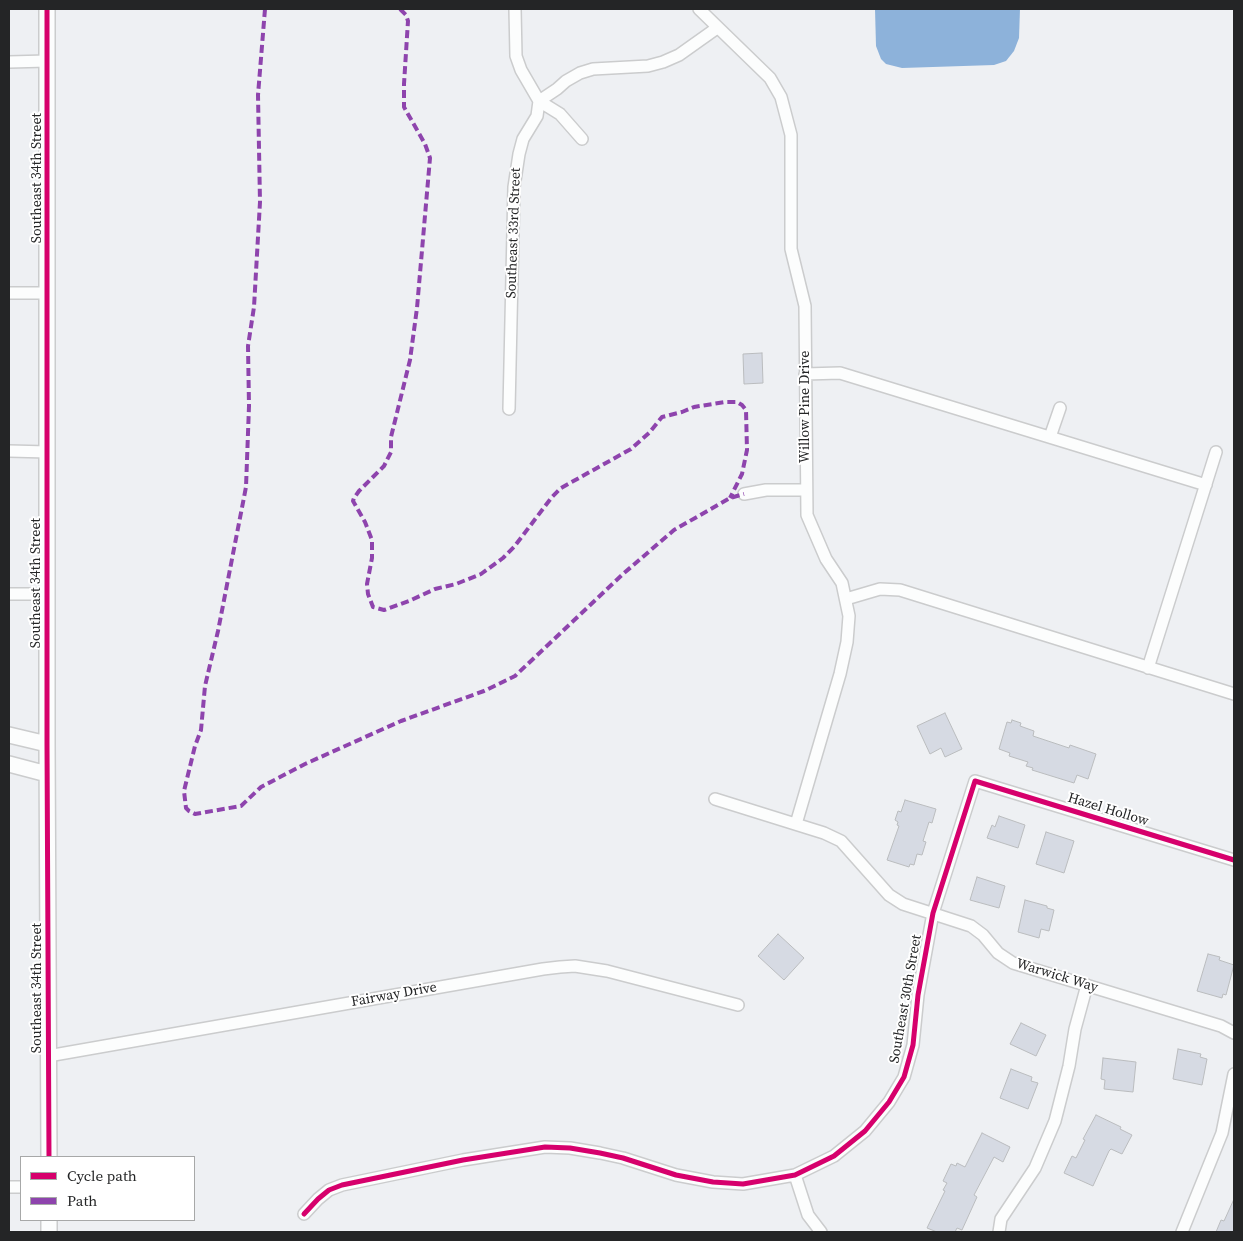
<!DOCTYPE html>
<style>
body{margin:0}
#map{position:relative;width:1243px;height:1241px;overflow:hidden;background:#eef0f3;font-family:"Source Serif 4",serif}
canvas{display:block}
.frame{position:absolute;inset:0;border:10px solid #242526;pointer-events:none}
.legend{position:absolute;left:20px;top:1156px;width:175px;height:65px;box-sizing:border-box;background:#fff;border:1px solid #a7a8a8;margin:0;padding:6px 9px;list-style:none;font-size:15px;color:#242526}
.legend li{display:flex;align-items:center;gap:10px;height:25px}
.legend b{width:25px;border:1px solid #a7a8a8}
</style>
<div id="map">
<canvas width="1243" height="1241"></canvas>
<div class="frame"></div>
<ul class="legend">
<li><b style="height:6px;background:#d6006c"></b>Cycle path</li>
<li><b style="height:6px;background:#8e44ad"></b>Path</li>
</ul>
</div>
<script>
const g = document.querySelector('canvas').getContext('2d');
g.lineJoin = 'round';
function fillPath(path, color) {
  g.fillStyle = color;
  g.fill(path, 'evenodd');
}
function shape(rows) {
  const path = new Path2D();
  for (const r of rows) {
    path.moveTo(r[0], r[1]);
    for (let i = 2; i < r.length; i += 2) path.lineTo(r[i], r[i + 1]);
  }
  return path;
}
function stroke(path, color, width, dash) {
  g.strokeStyle = color;
  g.lineWidth = width;
  g.lineCap = dash ? 'butt' : 'round';
  g.setLineDash(dash || []);
  g.stroke(path);
}
function write(font, color, halo, rows, align = 'center') {
  g.font = font + ' "Source Serif 4",serif';
  g.lineWidth = 4;
  g.setLineDash([]);
  g.textBaseline = 'middle';
  g.strokeStyle = halo;
  g.fillStyle = color;
  for (const [text, x, y, turn = 0] of rows) {
    g.save();
    g.translate(x, y);
    g.rotate((+turn || 0) * Math.PI / 180);
    g.textAlign = isNaN(turn) ? turn : align;
    if (halo) g.strokeText(text, 0, 0);
    g.fillText(text, 0, 0);
    g.restore();
  }
}
const water = shape([
 [875,9,1020,9,1019,38,1014,51,1006,61,994,65,902,68,886,64,881,59,876,46]
]);
const building = shape([
 [762,353,763,383,744,384,743,354,762,353],
 [945,713,962,749,945,757,941,748,930,754,917,726,945,713],
 [1012,720,1021,723,1020,726,1034,731,1033,736,1069,748,1070,745,1096,754,1088,779,1077,775,1074,783,1032,770,1033,768,1026,766,1028,762,1009,756,1010,753,999,749,1007,722,1011,723,1012,720],
 [905,800,936,809,932,823,929,822,923,841,926,842,922,855,917,854,914,865,910,864,909,867,887,860,899,826,897,825,898,822,895,820,898,811,901,812,905,800],
 [999,816,1025,825,1018,848,987,838,992,825,995,827,999,816],
 [1046,832,1074,841,1064,873,1036,864,1046,832],
 [977,877,1005,886,999,908,970,900,977,877],
 [1025,900,1047,906,1047,908,1054,910,1049,931,1041,929,1039,938,1018,932,1025,900],
 [778,934,804,958,784,980,758,956,778,934],
 [1208,954,1220,957,1219,960,1234,965,1226,995,1223,994,1222,998,1197,991,1208,954],
 [1021,1023,1046,1035,1036,1056,1010,1044,1021,1023],
 [1178,1049,1201,1054,1200,1057,1207,1059,1202,1085,1173,1079,1178,1049],
 [1103,1058,1136,1062,1133,1092,1104,1089,1105,1080,1101,1079,1103,1058],
 [1011,1069,1032,1077,1031,1081,1038,1083,1028,1109,1000,1098,1011,1069],
 [1096,1115,1121,1127,1120,1129,1132,1135,1122,1154,1111,1149,1109,1151,1093,1186,1064,1173,1072,1156,1076,1158,1085,1140,1083,1139,1096,1115],
 [982,1133,1010,1147,1003,1162,994,1157,974,1195,977,1197,962,1230,957,1228,955,1232,937,1232,927,1228,945,1191,943,1190,947,1183,943,1181,951,1164,956,1166,957,1163,965,1167,982,1133],
 [1234,1199,1234,1232,1216,1232,1221,1220,1224,1221,1234,1199]
]);
const street = shape([
 [699,9,770,78,781,97,791,135,791,249,805,306,807,515,826,559,842,583,849,616,847,642,840,674,796,824],
 [9,62,47,61],
 [582,139,560,114,539,101,557,89,566,81,580,73,593,69,648,66,663,62,679,55,717,28],
 [9,293,48,293],
 [805,374,840,373,1206,485],
 [509,409,514,187,519,154,523,139,537,116,539,101,521,70,516,56,515,9],
 [1050,437,1060,408],
 [9,451,48,452],
 [744,494,766,490,806,490],
 [9,594,48,594],
 [846,599,880,589,900,590,1234,694],
 [1148,668,1216,452],
 [715,799,824,833,841,841,889,895,903,904,971,926,983,935,998,953,1013,963,1221,1026,1234,1033],
 [48,1056,543,969,560,967,575,966,607,971,738,1005],
 [795,1175,808,1215,821,1232],
 [9,1187,21,1187],
 [304,1214,318,1199,329,1190,342,1185,463,1160,545,1147,570,1148,600,1153,623,1158,676,1175,713,1182,743,1184,795,1175,834,1156,865,1131,889,1102,904,1077,913,1045,918,995,933,913,975,781,1234,860],
 [999,1232,1001,1219,1035,1168,1055,1121,1069,1066,1075,1029,1087,985],
 [1182,1232,1222,1133,1234,1074]
]);
const secondary = shape([
 [47,9,47,744,49,1157],
 [9,735,47,744],
 [9,764,47,774],
 [49,1220,49,1232]
]);
const quiet = shape([
 [265,9,258,95,260,202,254,307,248,346,249,406,246,487,218,631,205,686,201,730,195,746,184,791,186,808,189,811,195,814,241,806,261,787,305,764,401,721,484,691,515,676,623,574,674,530,730,498,744,494],
 [400,9,406,15,408,21,404,84,404,107,425,144,430,158,417,308,410,360,391,437,391,452,384,466,359,491,354,498,353,501,365,522,372,540,372,558,367,584,368,594,373,607,384,610,409,601,435,589,456,584,481,574,503,558,514,547,552,497,561,488,631,449,649,433,662,417,682,412,694,407,725,402,737,402,742,405,746,410,747,450,742,474,730,498]
]);
const cycleway = shape([
 [47,9,47,744,49,1157],
 [304,1214,318,1199,329,1190,342,1185,463,1160,545,1147,570,1148,600,1153,623,1158,676,1175,713,1182,743,1184,795,1175,834,1156,865,1131,889,1102,904,1077,913,1045,918,995,933,913,975,781,1234,860]
]);
const streetNames = [
 ["Southeast 34th Street",37,178,-90],
 ["Southeast 33rd Street",514,233,-88],
 ["Willow Pine Drive",805,407,-90],
 ["Southeast 34th Street",36,583,-90],
 ["Hazel Hollow",1108,810,17],
 ["Warwick Way",1057,976,17],
 ["Southeast 34th Street",37,988,-90],
 ["Fairway Drive",394,995,-10],
 ["Southeast 30th Street",906,999,-80]
];
fillPath(water, '#8db2da');
fillPath(building, '#d6dae3');
stroke(building, '#babcbe', 1);
stroke(street, '#cbcccd', 14);
stroke(secondary, '#cbcccd', 18);
stroke(street, '#fcfdfd', 11);
stroke(secondary, '#fcfdfd', 15);
stroke(quiet, '#8e44ad', 4, [8, 4]);
stroke(cycleway, '#d6006c', 5);
write('14px', '#242526', '#fff', streetNames);
</script>
